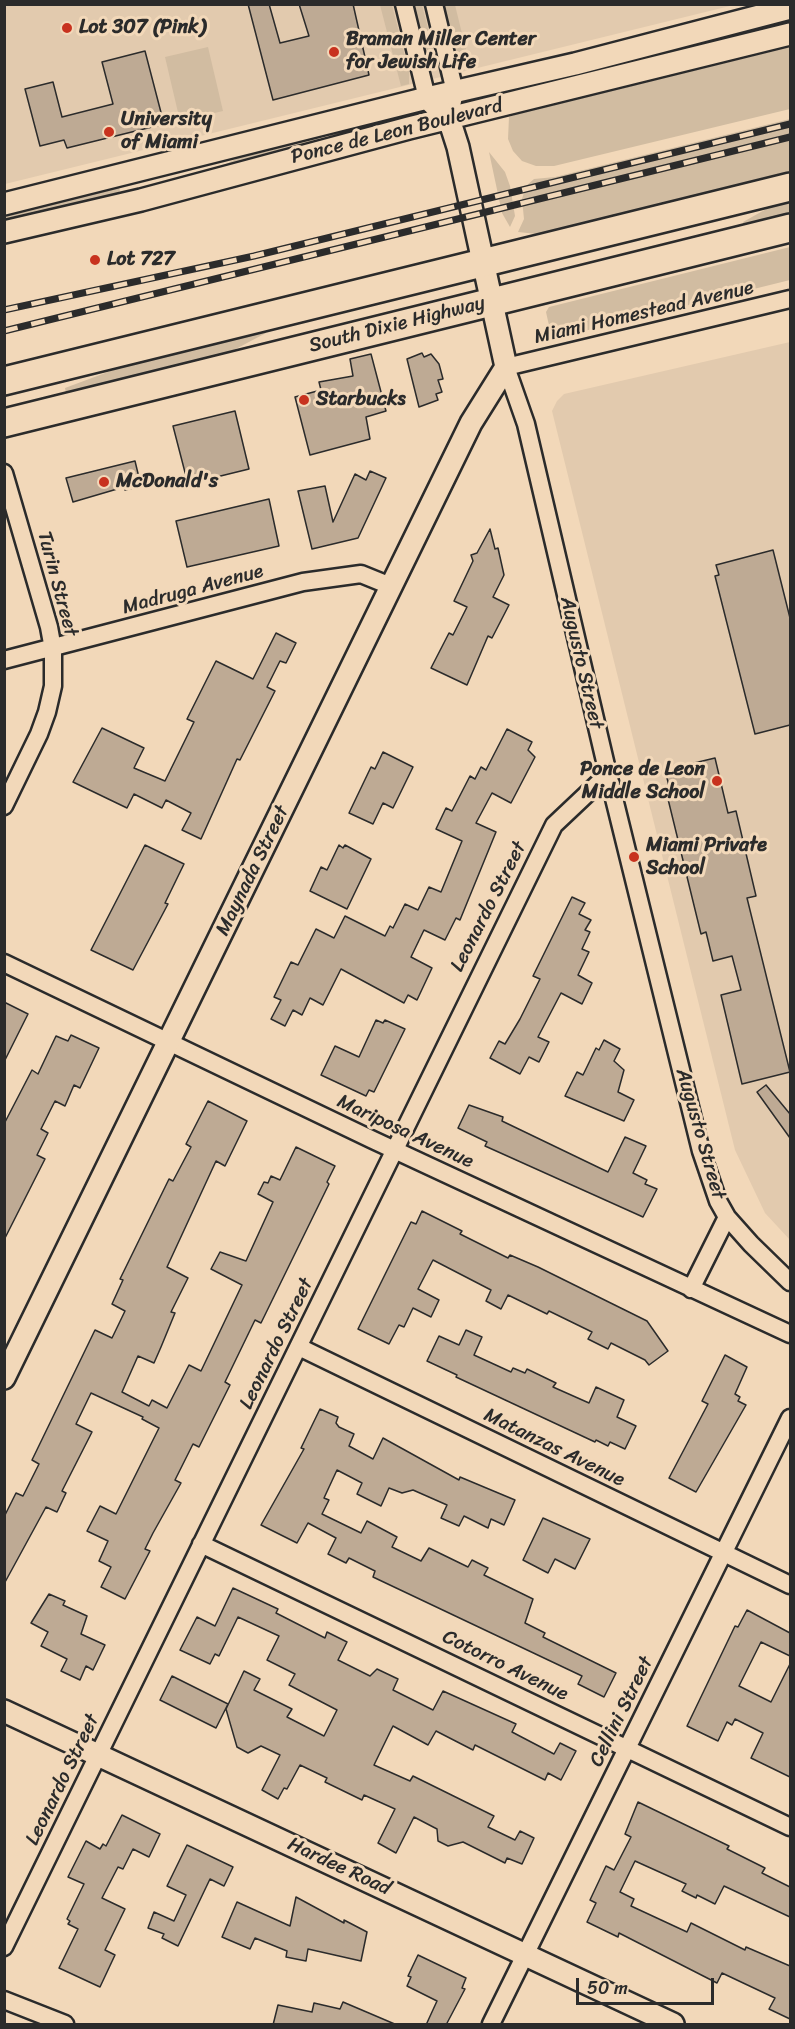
<!DOCTYPE html>
<style>
body{margin:0}
#map{position:relative;width:795px;height:2029px;overflow:hidden;background:#f2d8b9;font-family:Sriracha,sans-serif}
canvas{display:block}
.frame{position:absolute;inset:0;border:6px solid #2b2b2b;pointer-events:none}
.scale{position:absolute;left:576px;top:1978px;width:138px;height:27px;box-sizing:border-box;border:3px solid #2b2b2b;border-top:0;padding-left:8px;font-size:18px;line-height:21px;white-space:nowrap;color:#2b2b2b;-webkit-text-stroke:4px #f2d8b9;paint-order:stroke}
</style>
<div id="map">
<canvas width="795" height="2029"></canvas>
<div class="frame"></div>
<div class="scale">50 m</div>
</div>
<script>
const g = document.querySelector('canvas').getContext('2d');
g.lineJoin = 'round';
function fillPath(path, color) {
  g.fillStyle = color;
  g.fill(path, 'evenodd');
}
function shape(rows) {
  const path = new Path2D();
  for (const r of rows) {
    path.moveTo(r[0], r[1]);
    for (let i = 2; i < r.length; i += 2) path.lineTo(r[i], r[i + 1]);
  }
  return path;
}
function stroke(path, color, width, dash) {
  g.strokeStyle = color;
  g.lineWidth = width;
  g.lineCap = dash ? 'butt' : 'round';
  g.setLineDash(dash || []);
  g.stroke(path);
}
function write(font, color, halo, rows, align = 'center') {
  g.font = font + ' Sriracha,sans-serif';
  g.lineWidth = 6;
  g.setLineDash([]);
  g.textBaseline = 'middle';
  g.strokeStyle = halo;
  g.fillStyle = color;
  for (const [text, x, y, turn = 0] of rows) {
    g.save();
    g.translate(x, y);
    g.rotate((+turn || 0) * Math.PI / 180);
    g.textAlign = isNaN(turn) ? turn : align;
    if (halo) g.strokeText(text, 0, 0);
    g.fillText(text, 0, 0);
    g.restore();
  }
}
const built = shape([
 [4,5,734,5,5,184],
 [790,342,790,1240,765,1213,735,1150,552,411,557,401,564,394]
]);
const green = shape([
 [380,5,392,5,409,72,409,84,401,86],
 [413,5,422,5,436,60,433,68,427,62],
 [444,5,455,5,470,66,460,69],
 [208,47,223,111,180,121,165,57],
 [790,47,790,109,554,166,536,166,522,161,513,151,508,139,509,117,517,114],
 [790,119,790,171,537,234,518,232,524,219,522,199,526,186,534,179,555,177],
 [325,134,313,143,222,166,246,154],
 [489,152,505,172,510,186,515,216,510,227,502,213],
 [116,187,119,187,120,191,113,195,5,222,4,215],
 [790,200,790,213,744,225,743,222,777,203],
 [790,247,790,280,552,339,546,312,549,307],
 [265,328,266,333,230,352,66,393,65,388,140,360]
]);
const building = shape([
 [248,4,269,4,280,43,309,36,299,4,353,4,369,75,273,100,248,4],
 [145,51,164,124,67,148,64,140,40,146,25,89,53,82,62,117,113,104,102,62,145,51],
 [422,353,424,357,431,354,439,364,443,379,438,380,442,392,436,394,438,400,419,407,407,359,422,353],
 [371,354,386,411,366,417,370,439,310,455,295,397,321,390,319,382,353,376,350,359,371,354],
 [235,411,249,469,188,484,173,426,235,411],
 [135,461,141,486,125,490,124,487,73,502,66,478,135,461],
 [370,471,386,478,358,538,312,549,298,491,325,486,333,522,355,474,366,480,370,471],
 [269,499,279,546,187,567,176,521,269,499],
 [490,529,495,549,498,548,504,575,493,597,509,605,492,638,488,636,467,685,431,668,449,633,453,635,467,607,454,601,473,561,471,555,477,553,490,529],
 [773,550,790,618,790,725,755,734,715,576,719,575,716,565,773,550],
 [276,633,296,643,286,663,280,661,267,687,275,691,240,760,237,759,201,839,182,830,191,813,166,800,162,808,134,794,127,808,73,782,102,728,144,748,134,768,165,781,194,722,187,719,216,661,253,679,276,633],
 [507,729,532,742,528,750,535,757,511,803,492,793,476,823,496,832,460,920,456,918,445,940,424,930,411,957,432,968,417,1000,408,995,404,1003,341,969,323,1005,310,998,302,1015,293,1010,285,1026,271,1019,281,1000,274,997,291,962,298,965,316,929,334,938,345,916,385,936,390,926,393,928,405,904,418,910,429,887,441,892,462,841,436,829,446,808,452,811,470,776,475,779,481,767,486,770,507,729],
 [383,752,413,767,393,808,383,803,373,824,349,813,371,767,375,769,383,752],
 [715,758,728,813,736,811,756,896,747,898,790,1072,742,1084,721,995,741,990,732,956,713,961,706,932,701,934,668,799,672,798,665,770,715,758],
 [145,845,184,864,165,903,168,904,133,970,91,950,145,845],
 [339,845,343,848,345,845,371,859,347,909,310,891,321,867,327,870,339,845],
 [572,897,585,903,579,914,591,920,585,930,590,932,582,949,589,952,578,975,592,983,582,1004,561,993,538,1037,549,1042,539,1062,529,1057,520,1074,490,1058,499,1041,505,1044,520,1019,540,979,533,976,572,897],
 [4,1002,28,1014,4,1062,4,1002],
 [376,1020,383,1023,385,1020,405,1029,374,1092,369,1090,366,1096,321,1075,335,1046,359,1057,376,1020],
 [71,1035,99,1048,80,1088,74,1085,65,1106,55,1101,41,1129,48,1133,37,1155,45,1159,4,1240,4,1124,32,1070,38,1074,56,1036,68,1041,71,1035],
 [604,1040,620,1049,614,1061,624,1070,618,1092,634,1100,624,1121,565,1096,577,1072,583,1075,596,1048,599,1050,604,1040],
 [766,1085,790,1114,790,1138,757,1092,766,1085],
 [208,1101,247,1121,225,1166,216,1161,167,1267,188,1278,171,1312,175,1313,161,1347,154,1363,138,1356,122,1392,149,1406,152,1400,167,1408,189,1365,201,1371,242,1285,211,1269,220,1252,246,1261,273,1202,258,1194,264,1182,268,1183,271,1176,280,1180,296,1147,335,1166,327,1182,329,1184,261,1323,255,1320,225,1382,230,1385,199,1447,193,1444,175,1480,181,1483,153,1533,145,1549,150,1551,125,1599,101,1587,111,1567,99,1561,108,1541,87,1531,100,1506,116,1514,159,1428,142,1419,143,1417,91,1393,76,1424,92,1432,62,1491,66,1493,57,1512,46,1507,4,1584,4,1517,16,1493,23,1496,39,1464,32,1460,95,1330,112,1338,125,1311,112,1304,123,1280,120,1279,169,1179,173,1181,191,1147,186,1144,208,1101],
 [469,1105,503,1117,502,1121,608,1172,625,1137,646,1146,633,1173,647,1180,645,1184,657,1189,643,1217,485,1146,487,1142,458,1128,469,1105],
 [422,1211,462,1231,460,1234,508,1258,510,1255,538,1267,647,1321,668,1351,649,1365,645,1360,611,1343,608,1349,588,1339,592,1332,549,1311,547,1314,508,1295,501,1309,486,1301,491,1290,433,1260,418,1289,439,1300,431,1317,413,1308,404,1327,399,1325,389,1344,358,1329,411,1222,416,1224,422,1211],
 [466,1330,482,1337,474,1355,511,1372,513,1368,525,1373,527,1369,556,1383,553,1387,589,1403,596,1387,624,1400,617,1417,636,1426,625,1449,610,1442,608,1446,596,1440,595,1442,456,1377,457,1375,427,1361,439,1336,459,1345,466,1330],
 [725,1355,747,1367,735,1394,740,1397,738,1401,746,1405,696,1492,669,1478,708,1404,702,1401,725,1355],
 [320,1409,338,1417,336,1423,339,1427,354,1434,349,1446,373,1459,383,1438,459,1480,460,1477,515,1500,504,1525,491,1519,488,1528,464,1516,459,1526,441,1518,447,1505,413,1490,402,1493,389,1488,381,1506,357,1494,362,1483,337,1470,324,1498,329,1500,322,1514,361,1533,367,1521,397,1537,392,1547,421,1561,429,1548,468,1567,472,1560,488,1568,484,1575,533,1599,525,1623,545,1633,543,1637,616,1673,604,1697,578,1684,582,1676,373,1577,375,1571,349,1558,346,1563,328,1554,336,1538,308,1523,297,1543,261,1525,304,1449,301,1448,320,1409],
 [543,1518,590,1539,575,1569,555,1559,548,1573,523,1560,543,1518],
 [233,1588,278,1609,276,1613,325,1638,327,1632,347,1642,338,1660,370,1676,377,1669,398,1679,393,1690,433,1710,443,1691,516,1724,512,1732,554,1754,560,1743,576,1751,561,1780,548,1773,545,1780,475,1745,473,1750,436,1731,428,1745,393,1726,374,1765,410,1781,413,1776,494,1816,488,1827,515,1840,520,1831,534,1838,522,1864,507,1858,505,1863,463,1842,448,1846,438,1841,437,1829,414,1817,396,1853,378,1843,395,1809,364,1795,362,1800,325,1782,327,1778,300,1765,287,1789,284,1788,278,1799,262,1790,280,1755,261,1746,248,1753,237,1747,226,1709,244,1671,260,1679,254,1690,292,1709,287,1717,324,1736,337,1710,289,1685,295,1674,267,1660,279,1636,238,1617,219,1656,215,1654,210,1664,180,1650,197,1617,215,1626,233,1588],
 [49,1594,65,1601,63,1605,87,1616,81,1634,105,1645,93,1670,86,1666,80,1680,61,1671,67,1659,41,1646,48,1632,31,1623,49,1594],
 [747,1610,790,1633,790,1656,761,1642,739,1686,771,1702,790,1664,790,1777,751,1758,763,1733,735,1719,732,1725,727,1722,718,1741,687,1726,735,1626,738,1627,747,1610],
 [172,1676,228,1704,216,1728,160,1700,172,1676],
 [638,1802,729,1846,727,1849,765,1868,762,1873,790,1887,790,1917,724,1886,715,1904,697,1895,696,1898,682,1891,686,1884,635,1861,620,1892,634,1899,631,1906,687,1932,691,1923,745,1950,746,1947,790,1966,790,2019,769,2009,775,1998,722,1973,717,1983,619,1933,618,1937,587,1922,596,1903,590,1900,606,1866,614,1870,631,1837,625,1834,638,1802],
 [122,1815,160,1834,149,1857,133,1849,123,1869,118,1867,102,1898,125,1909,105,1950,115,1955,100,1987,59,1968,78,1929,68,1924,70,1921,67,1919,84,1884,68,1877,86,1841,100,1849,103,1844,106,1846,122,1815],
 [187,1845,233,1867,224,1886,210,1879,178,1946,162,1938,164,1934,148,1928,154,1912,174,1921,186,1895,167,1886,187,1845],
 [296,1897,344,1923,344,1920,367,1932,361,1961,308,1949,306,1961,286,1957,287,1951,255,1938,250,1949,222,1937,237,1902,290,1926,296,1897],
 [418,1955,466,1978,462,1988,465,1989,446,2025,426,2025,437,2001,407,1986,411,1977,408,1976,418,1955],
 [343,2002,397,2025,273,2025,278,2005,312,2012,314,2003,340,2009,343,2002]
]);
const minor = shape([
 [404,4,427,98],
 [434,4,455,92,449,119],
 [790,299,506,367,526,424,608,774,701,1151,718,1201,727,1217,751,1244,790,1282],
 [4,473,49,627,53,649,53,686,47,712,39,734,4,806],
 [4,660,303,582,361,574,393,587],
 [4,963,373,1140,790,1334],
 [691,1289,727,1217],
 [299,1347,790,1585],
 [201,1544,790,1827],
 [4,1947,554,825,608,774],
 [4,2000,65,2024],
 [491,2024,790,1418]
]);
const tertiary = shape([
 [4,204,427,98,575,64,790,8],
 [4,232,141,200,409,128,790,34],
 [4,1378,471,423,506,367,458,147,449,119,427,98],
 [4,1711,673,2024]
]);
const trunk = shape([
 [4,381,790,187],
 [4,423,790,228]
]);
const rail = shape([
 [4,310,254,256,790,124],
 [4,331,790,137]
]);
const markers = [
 [67,28,6,"#c8321e"],
 [334,52,6,"#c8321e"],
 [109,132,6,"#c8321e"],
 [95,260,6,"#c8321e"],
 [304,400,6,"#c8321e"],
 [104,482,6,"#c8321e"],
 [717,781,6,"#c8321e"],
 [634,857,6,"#c8321e"]
];
const poiNames = [
 ["Lot 307 (Pink)",79,28],
 ["Braman Miller Center",346,40],
 ["for Jewish Life",346,63],
 ["University",121,120],
 ["of Miami",121,143],
 ["Lot 727",107,260],
 ["Starbucks",316,400],
 ["McDonald's",116,482],
 ["Ponce de Leon",705,770,"right"],
 ["Middle School",705,793,"right"],
 ["Miami Private",646,846],
 ["School",646,869]
];
const streetNames = [
 ["Ponce de Leon Boulevard",397,132,-14],
 ["Miami Homestead Avenue",644,313,-13],
 ["South Dixie Highway",397,325,-14],
 ["Turin Street",57,584,75],
 ["Madruga Avenue",193,590,-15],
 ["Augusto Street",581,663,77],
 ["Maynada Street",253,871,-64],
 ["Leonardo Street",489,907,-63],
 ["Mariposa Avenue",405,1132,25],
 ["Augusto Street",700,1134,74],
 ["Leonardo Street",277,1344,-64],
 ["Matanzas Avenue",554,1448,26],
 ["Cotorro Avenue",505,1666,26],
 ["Cellini Street",622,1712,-64],
 ["Leonardo Street",63,1780,-64],
 ["Hardee Road",339,1867,25]
];
fillPath(built, '#e2caae');
fillPath(green, '#d1bca1');
fillPath(building, '#beaa94');
stroke(building, '#2b2b2b', 1.5);
stroke(minor, '#2b2b2b', 21);
stroke(tertiary, '#2b2b2b', 26);
stroke(trunk, '#2b2b2b', 32);
stroke(minor, '#f2d8b9', 16);
stroke(tertiary, '#f2d8b9', 21);
stroke(trunk, '#f2d8b9', 27);
stroke(rail, '#2b2b2b', 7);
stroke(rail, '#f2d8b9', 4.5, [14]);
for (const [x, y, r, color] of markers) {
  const dot = new Path2D();
  dot.arc(x, y, r, 0, 2 * Math.PI);
  g.fillStyle = color;
  g.fill(dot);
  stroke(dot, '#f2d8b9', 2);
}
write('bold 20px', '#2b2b2b', '#f2d8b9', poiNames, 'left');
write('20px', '#2b2b2b', '#f2d8b9', streetNames);
</script>
